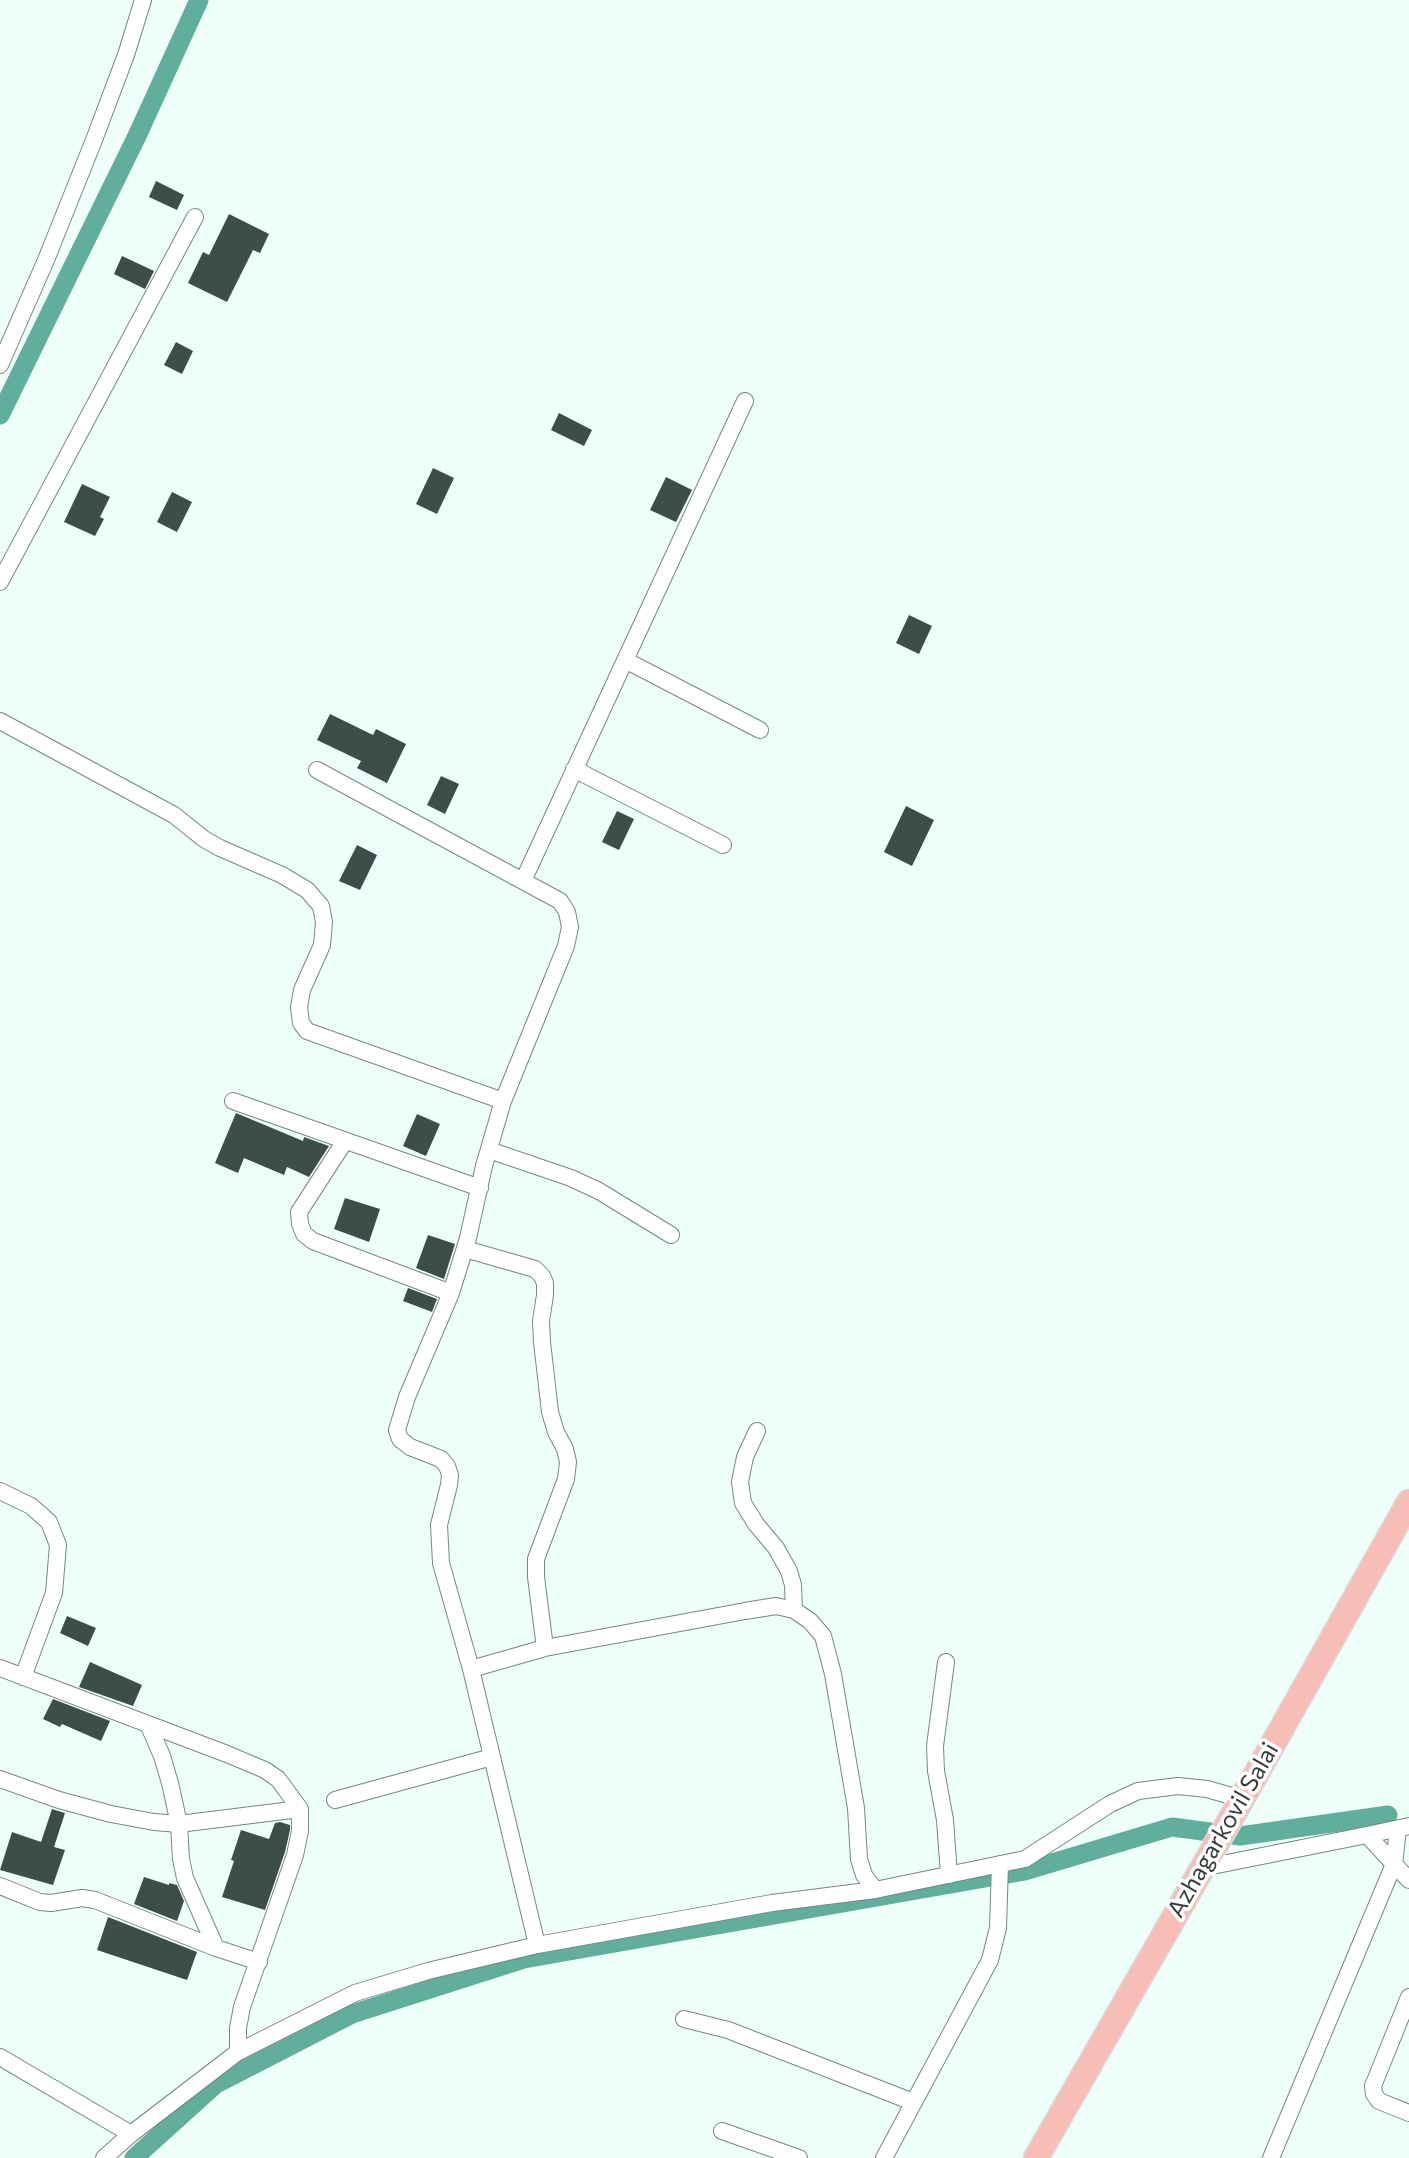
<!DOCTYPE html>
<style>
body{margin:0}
canvas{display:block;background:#eefef9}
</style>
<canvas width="1409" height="2158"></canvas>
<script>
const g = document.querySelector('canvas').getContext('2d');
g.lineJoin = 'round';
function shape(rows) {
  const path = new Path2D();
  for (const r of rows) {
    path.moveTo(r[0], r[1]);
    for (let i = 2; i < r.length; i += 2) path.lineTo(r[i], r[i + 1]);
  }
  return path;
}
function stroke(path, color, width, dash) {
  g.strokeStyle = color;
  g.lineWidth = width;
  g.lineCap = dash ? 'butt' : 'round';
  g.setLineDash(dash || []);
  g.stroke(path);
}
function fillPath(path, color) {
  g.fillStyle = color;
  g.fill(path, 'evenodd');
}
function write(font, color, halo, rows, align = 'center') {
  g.font = font + ' Commissioner,sans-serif';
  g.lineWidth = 7;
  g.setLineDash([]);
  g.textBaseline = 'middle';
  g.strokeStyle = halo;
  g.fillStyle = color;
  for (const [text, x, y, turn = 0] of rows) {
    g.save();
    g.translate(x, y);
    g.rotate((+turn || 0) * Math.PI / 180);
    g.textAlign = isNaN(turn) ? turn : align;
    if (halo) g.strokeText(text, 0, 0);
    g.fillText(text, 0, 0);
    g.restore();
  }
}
const canal = shape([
 [0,415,137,136,199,0],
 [134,2158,216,2084,352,2014,524,1959,1025,1871,1172,1827,1240,1836,1388,1815]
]);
const building = shape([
 [156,181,184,195,177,210,149,197],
 [229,214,269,234,260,253,253,250,227,302,188,283,203,252,209,255],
 [122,256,154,271,145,289,114,274],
 [176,342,193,351,182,374,164,365],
 [559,413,592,430,584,446,551,430],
 [433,468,454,478,437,514,416,504],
 [666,477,692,490,676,522,650,510],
 [82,484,110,497,100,517,104,519,95,536,64,522],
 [172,492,192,502,177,532,157,522],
 [909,615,932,626,919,654,896,643],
 [330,714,373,735,376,729,406,744,387,783,357,768,361,761,317,740],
 [441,776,459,784,445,814,427,805],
 [906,806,934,820,912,866,884,852],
 [617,811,634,819,619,850,602,842],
 [357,845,377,855,360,890,339,881],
 [236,1113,303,1141,304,1137,329,1146,309,1177,287,1167,284,1175,244,1158,238,1173,215,1163],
 [417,1114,440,1124,426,1156,403,1146],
 [345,1198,380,1209,369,1242,334,1229],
 [428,1235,455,1244,444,1279,416,1268],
 [408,1288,437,1299,432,1312,403,1301],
 [67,1616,96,1628,88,1646,60,1633],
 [90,1662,142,1685,133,1706,79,1687],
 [53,1699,110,1721,101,1741,62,1724,60,1727,43,1719],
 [52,1809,65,1813,54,1847,65,1850,53,1885,0,1870,12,1832,41,1842],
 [280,1822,290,1825,290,1830,285,1852,265,1910,222,1897,234,1861,231,1860,241,1830,269,1839,275,1823],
 [144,1877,169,1885,169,1883,177,1885,184,1901,177,1921,134,1904],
 [108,1917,197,1952,187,1980,97,1950]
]);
const minor = shape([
 [0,365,46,260,94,140,126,55,143,0],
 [0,582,195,217],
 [625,660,760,730],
 [0,721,174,815,204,839,220,848,282,875,307,890,321,906,324,922,322,945,302,990,299,1007,301,1023,307,1031,503,1101],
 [574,769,723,845],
 [317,770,560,901,567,912,570,927,566,946,503,1101,484,1166,468,1238,451,1293,407,1397,397,1430,400,1439,410,1447,441,1459,447,1466,450,1475,449,1485,439,1525,441,1563,471,1669,537,1945],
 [523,881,745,401],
 [233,1101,480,1188],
 [345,1141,299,1212,300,1224,304,1234,313,1241,451,1293],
 [489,1150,571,1178,599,1191,671,1235],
 [465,1249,535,1269,542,1276,545,1283,545,1295,541,1321,542,1342,550,1412,556,1432,565,1449,568,1462,566,1479,536,1559,536,1577,545,1648],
 [757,1431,745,1457,740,1482,743,1503,756,1524,776,1548,789,1571,793,1585,794,1610],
 [0,1491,31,1506,49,1522,58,1545,54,1593,23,1677],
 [946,1662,935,1746,936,1771,945,1820,949,1875],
 [0,1668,227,1754,265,1770,278,1779,300,1809,300,1831,295,1855,242,2007,238,2028,238,2052],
 [471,1669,545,1648,745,1611,776,1606,794,1610,810,1621,823,1636,833,1674,856,1808,859,1859,864,1875,875,1890],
 [148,1724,162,1756,170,1783,179,1824,181,1859,185,1878,216,1948],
 [0,1779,59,1800,111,1814,154,1822,179,1824,300,1809],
 [335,1800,492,1757],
 [1367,1835,1409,1826],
 [1202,1868,1367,1835,1409,1880],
 [0,1886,40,1902,51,1903,82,1898,95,1900,216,1948,259,1962],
 [1409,1997,1373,2086,1374,2094,1379,2101,1409,2113],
 [684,2019,728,2030,913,2102],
 [0,2057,131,2134],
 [722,2131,799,2158],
 [104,2158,131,2134,238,2052,355,1993,428,1971,537,1945,772,1903,875,1890,1025,1859,1110,1804,1138,1791,1178,1786,1207,1789,1242,1799],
 [884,2158,990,1960,998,1928,1000,1864],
 [1271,2158,1394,1864,1398,1829]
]);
const primary = shape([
 [1036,2158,1242,1799,1409,1502]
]);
const streetNames = [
 ["Azhagarkovil Salai",1223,1830,-60]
];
stroke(canal, '#60ae9b', 19);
fillPath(building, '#3d4e4a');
stroke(minor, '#758883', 18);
stroke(primary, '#dadcdc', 27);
stroke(minor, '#fff', 16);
stroke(primary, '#f6beb5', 24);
write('24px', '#343c3a', '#fff', streetNames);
</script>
